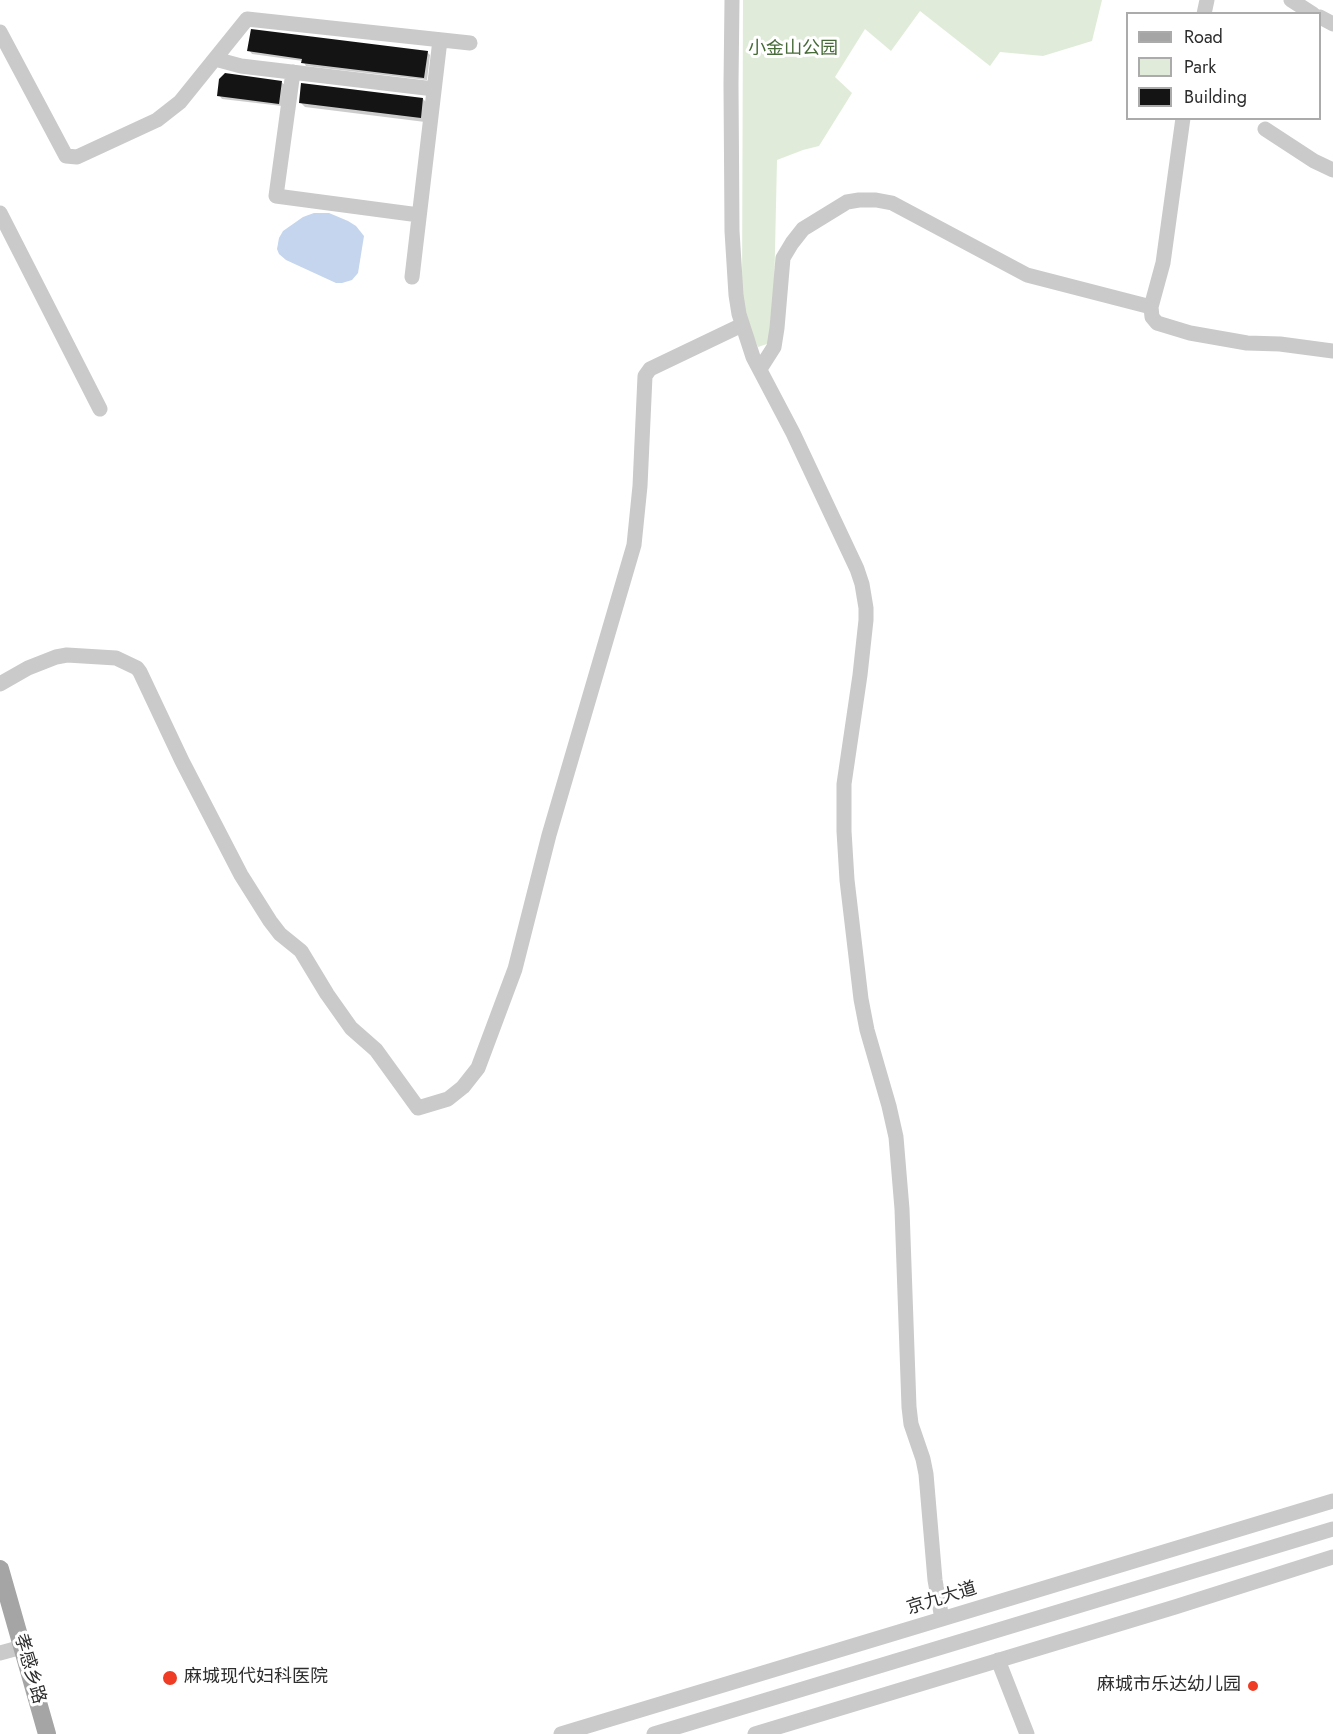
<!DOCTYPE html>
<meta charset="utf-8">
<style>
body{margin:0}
#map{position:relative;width:1333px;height:1734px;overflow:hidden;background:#fff;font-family:Jost,sans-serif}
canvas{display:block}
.legend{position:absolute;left:1126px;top:12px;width:195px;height:108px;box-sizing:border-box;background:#fff;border:2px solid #ababab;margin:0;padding:8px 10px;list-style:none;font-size:18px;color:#2d2d2d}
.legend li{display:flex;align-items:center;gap:12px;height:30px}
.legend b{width:30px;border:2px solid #ababab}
</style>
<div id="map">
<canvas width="1333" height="1734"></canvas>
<ul class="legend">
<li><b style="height:8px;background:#a5a5a5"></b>Road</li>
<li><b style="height:16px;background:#e0ecd9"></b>Park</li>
<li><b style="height:16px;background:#141414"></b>Building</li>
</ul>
</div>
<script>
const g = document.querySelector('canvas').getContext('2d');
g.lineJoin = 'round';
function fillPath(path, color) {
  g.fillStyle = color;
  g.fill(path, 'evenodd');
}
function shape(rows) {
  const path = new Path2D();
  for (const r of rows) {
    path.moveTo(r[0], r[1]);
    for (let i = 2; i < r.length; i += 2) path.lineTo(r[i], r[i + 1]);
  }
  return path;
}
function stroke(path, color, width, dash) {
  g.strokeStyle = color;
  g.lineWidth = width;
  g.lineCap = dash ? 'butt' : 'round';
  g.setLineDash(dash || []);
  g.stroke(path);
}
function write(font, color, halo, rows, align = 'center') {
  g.font = font + ' Jost,"Noto Sans SC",sans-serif';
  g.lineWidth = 6;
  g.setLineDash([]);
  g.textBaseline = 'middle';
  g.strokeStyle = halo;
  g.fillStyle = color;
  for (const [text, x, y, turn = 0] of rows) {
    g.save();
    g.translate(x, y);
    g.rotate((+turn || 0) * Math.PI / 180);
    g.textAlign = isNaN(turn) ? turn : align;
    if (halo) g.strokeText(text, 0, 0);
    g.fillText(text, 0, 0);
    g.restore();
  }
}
const green = shape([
 [743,0,1102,0,1092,41,1043,56,1000,52,990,66,920,11,891,51,865,29,835,77,852,93,819,146,803,150,777,160,773,342,758,347,748,324,742,293]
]);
const water = shape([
 [314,213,329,213,348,221,356,226,364,236,358,273,352,280,342,283,336,283,286,260,279,254,277,249,279,238,283,231,303,217]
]);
const shadow = shape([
 [249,50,427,52,430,55,427,80,306,66,303,61,252,54],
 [281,82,285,85,282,106,222,99,219,95],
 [423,99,428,104,425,122,305,107,300,102]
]);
const building = shape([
 [251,29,428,51,424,78,301,63,302,59,247,51],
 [225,73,282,81,279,104,217,96,219,79],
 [301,83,423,98,421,118,299,103]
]);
const minor = shape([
 [732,0,731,84,732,231,736,295,739,314,753,357,793,433,857,569,862,584,866,608,866,620,860,675,844,784,844,831,847,880,861,999,867,1030,889,1106,896,1137,902,1209,909,1407,911,1424,923,1459,926,1474,935,1580,942,1619],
 [1291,0,1313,14],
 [1204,14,1207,0],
 [1320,17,1333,24],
 [0,32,66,156,77,157,157,120,180,102,247,19,470,43],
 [215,59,241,66,434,89],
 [293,72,276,196,419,215],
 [1183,118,1163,263,1151,307,1152,317,1157,323,1190,333,1247,343,1280,344,1333,351],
 [1265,129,1314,161,1333,170],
 [0,213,100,409],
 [412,277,440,40],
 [760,369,774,347,777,328,783,258,792,243,803,229,847,202,859,200,876,200,892,203,1027,275,1151,307],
 [0,684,28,668,56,657,67,655,116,658,137,668,140,672,182,761,241,875,270,921,280,934,301,951,327,994,351,1028,376,1050,418,1108,448,1099,463,1087,478,1068,515,969,549,835,634,545,640,486,645,376,650,369,742,325],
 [0,1653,22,1647],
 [998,1660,1027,1734],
 [561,1734,1333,1501],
 [654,1734,1333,1529],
 [755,1734,1175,1607,1333,1557]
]);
const major = shape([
 [0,1569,47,1734]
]);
const markers = [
 [170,1678,8,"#ef3c24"],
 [1253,1686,6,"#ef3c24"]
];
const parkNames = [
 ["小金山公园",793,50]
];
const streetNames = [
 ["京九大道",942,1599,-17],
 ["孝感乡路",29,1669,74]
];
const poiNames = [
 ["麻城现代妇科医院",184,1678],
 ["麻城市乐达幼儿园",1241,1686,"right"]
];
fillPath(green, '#e0ecd9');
fillPath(water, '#c4d5ed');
fillPath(shadow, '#0003');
fillPath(building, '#141414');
stroke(minor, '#cacaca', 15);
stroke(major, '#a5a5a5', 18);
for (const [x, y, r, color] of markers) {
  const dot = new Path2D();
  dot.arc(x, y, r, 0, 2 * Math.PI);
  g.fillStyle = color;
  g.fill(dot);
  stroke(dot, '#fff', 2);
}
write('18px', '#466b38', '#fff', parkNames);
write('18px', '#2d2d2d', '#fff', streetNames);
write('18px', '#2d2d2d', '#fff', poiNames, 'left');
</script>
